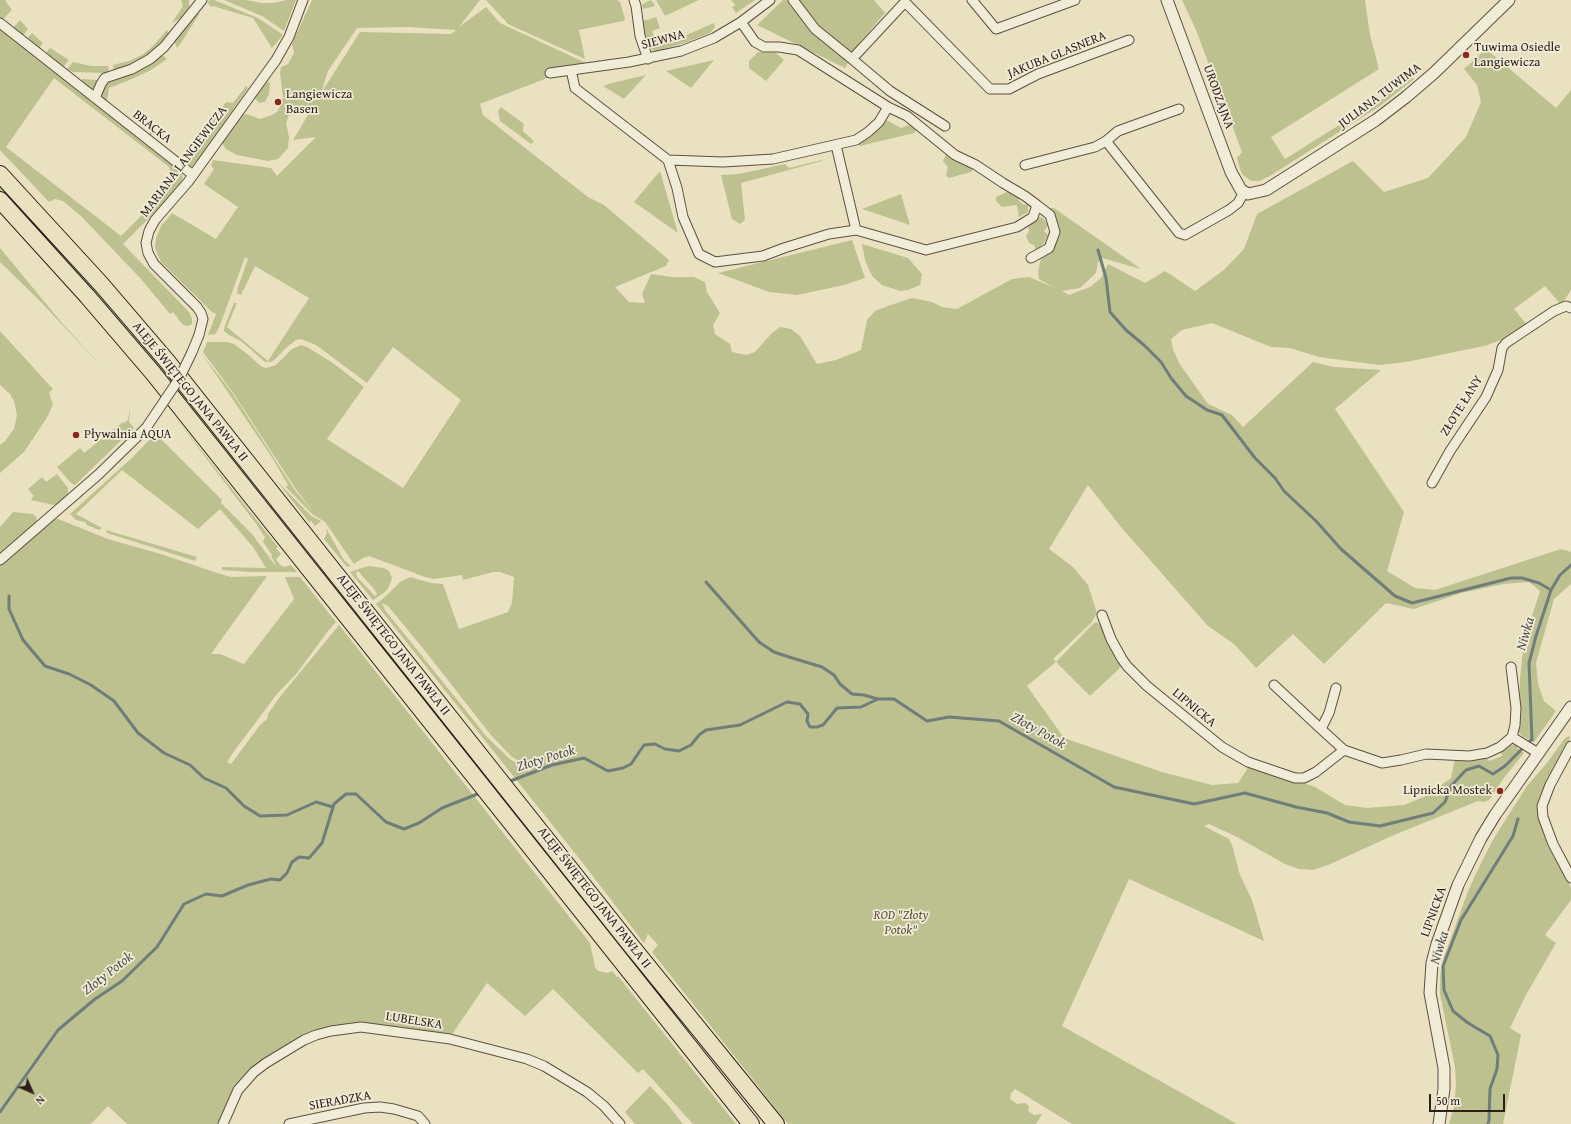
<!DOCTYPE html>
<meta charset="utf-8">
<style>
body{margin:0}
#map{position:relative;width:1571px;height:1124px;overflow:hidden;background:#eae1c1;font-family:"Gentium Book Plus",serif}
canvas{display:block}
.north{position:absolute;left:12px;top:1072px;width:40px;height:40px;-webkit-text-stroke:3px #f1ecd7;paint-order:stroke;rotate:135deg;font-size:11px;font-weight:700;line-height:16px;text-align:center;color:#2d1f18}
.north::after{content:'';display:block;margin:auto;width:14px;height:18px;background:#2d1f18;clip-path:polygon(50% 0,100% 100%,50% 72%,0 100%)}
.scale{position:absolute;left:1429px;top:1094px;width:76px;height:18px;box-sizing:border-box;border:2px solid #2d1f18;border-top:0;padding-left:5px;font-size:12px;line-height:14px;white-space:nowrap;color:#2d1f18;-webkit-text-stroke:3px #f1ecd7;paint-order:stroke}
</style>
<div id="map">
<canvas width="1571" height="1124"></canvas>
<div class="north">N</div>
<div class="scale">50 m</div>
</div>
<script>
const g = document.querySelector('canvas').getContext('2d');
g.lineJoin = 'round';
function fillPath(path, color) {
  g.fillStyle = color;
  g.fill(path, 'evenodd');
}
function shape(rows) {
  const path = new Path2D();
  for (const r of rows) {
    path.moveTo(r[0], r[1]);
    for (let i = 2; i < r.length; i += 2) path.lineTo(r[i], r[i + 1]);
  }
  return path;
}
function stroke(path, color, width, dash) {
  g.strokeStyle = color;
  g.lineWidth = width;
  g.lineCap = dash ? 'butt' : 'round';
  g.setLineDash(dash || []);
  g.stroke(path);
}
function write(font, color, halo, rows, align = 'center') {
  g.font = font + ' "Gentium Book Plus",serif';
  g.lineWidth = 3.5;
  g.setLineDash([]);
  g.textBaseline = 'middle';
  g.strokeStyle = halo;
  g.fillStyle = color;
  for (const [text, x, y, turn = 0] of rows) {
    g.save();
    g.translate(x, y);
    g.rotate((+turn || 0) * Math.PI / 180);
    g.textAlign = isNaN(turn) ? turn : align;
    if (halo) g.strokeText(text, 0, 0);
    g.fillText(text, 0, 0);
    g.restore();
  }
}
const green = shape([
 [0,0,5,0,12,10,1,21,0,20],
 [181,0,189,0,189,10,186,15,172,23,183,6],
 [210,0,214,0,258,18,282,34,282,36,272,48,253,18,213,6,211,7,208,3,208,1],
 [224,0,247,0,261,3,273,3,287,0,296,0,284,31,262,16],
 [312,0,480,0,459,27,486,7,500,23,586,63,480,104,483,115,588,197,604,205,669,260,666,266,615,287,629,302,645,303,642,294,651,274,672,277,694,277,705,282,707,292,720,313,713,325,715,334,730,344,732,352,746,355,755,352,772,333,780,327,791,329,800,336,817,364,836,360,861,350,867,320,875,311,888,306,912,298,932,302,942,307,957,309,1012,279,1029,277,1053,287,1039,279,1038,272,1041,258,1043,257,1055,246,1058,233,1057,221,1048,208,1054,208,1141,269,1102,258,1098,262,1096,273,1080,288,1062,291,1069,295,1090,287,1101,278,1108,264,1145,283,1165,271,1195,291,1224,270,1244,249,1257,214,1353,161,1384,192,1428,178,1466,137,1481,102,1477,85,1464,69,1486,49,1556,108,1571,90,1571,290,1561,305,1545,286,1514,309,1528,326,1504,339,1484,346,1406,362,1379,365,1319,357,1290,348,1271,347,1212,323,1182,330,1171,339,1173,349,1179,363,1208,404,1232,415,1243,427,1313,362,1334,367,1381,370,1335,409,1404,512,1387,571,1415,588,1435,590,1561,549,1571,552,1571,584,1554,599,1536,663,1538,684,1544,701,1556,711,1534,742,1522,736,1518,731,1520,679,1524,641,1540,591,1529,582,1504,584,1461,593,1414,609,1386,603,1324,664,1293,634,1256,668,1234,644,1208,626,1121,527,1088,485,1049,549,1073,567,1088,585,1097,613,1091,623,1053,659,1056,662,1093,624,1096,622,1102,625,1121,664,1119,669,1090,696,1056,662,1027,686,1064,738,1162,772,1212,785,1238,783,1250,765,1315,787,1345,805,1367,808,1404,805,1426,796,1451,778,1455,758,1485,756,1489,761,1502,756,1501,751,1509,745,1518,745,1517,748,1524,753,1503,779,1490,799,1485,802,1478,801,1394,835,1328,865,1313,870,1299,869,1285,864,1237,837,1209,824,1204,826,1229,839,1232,845,1240,875,1252,900,1264,941,1129,879,1062,1026,1237,1124,1072,1124,1015,1089,1011,1094,1010,1099,1017,1104,1025,1103,1029,1106,1028,1111,1034,1115,1042,1114,1036,1124,788,1124,652,952,658,945,648,934,644,943,582,862,376,604,386,596,400,582,410,577,431,583,443,584,459,629,508,612,512,603,514,577,500,572,493,572,463,580,462,575,434,579,425,577,369,556,363,558,354,564,325,522,312,514,286,487,288,485,273,459,202,354,233,394,294,489,317,517,295,488,234,394,203,352,207,342,227,342,234,344,246,353,262,367,266,368,276,365,292,349,301,345,307,347,333,363,364,387,327,439,403,488,461,400,393,347,367,383,316,345,301,339,296,340,287,347,275,359,271,362,265,362,241,341,229,335,224,331,224,328,234,303,237,303,227,327,268,361,309,298,255,266,241,295,237,293,238,287,248,259,245,257,219,328,215,334,208,335,216,314,212,312,161,262,157,253,155,247,156,238,161,226,172,213,216,239,238,207,204,184,214,169,211,166,213,160,271,168,277,176,316,137,293,140,311,110,309,111,294,110,289,115,286,123,289,137,288,148,278,159,268,161,237,155,226,149,221,142,242,115,246,114,260,119,272,115,277,112,280,107,283,97,280,73,281,67,288,64,294,53,292,44],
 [407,27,456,30,451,34,360,32,321,93,328,71,357,28],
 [382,603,388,606,426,652,490,734,512,757,532,768,529,771,510,759,487,737,385,610],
 [486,0,617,0,620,2,625,19,623,21,579,30,585,59,508,24],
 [651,0,655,6,643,9,642,5,643,4],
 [656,0,699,0,665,16],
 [731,0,755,0,736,13,732,7,735,5],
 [783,0,874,0,885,13,860,42,845,68,757,25],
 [1182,0,1365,0,1370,35,1379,69,1271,137,1285,159,1408,82,1405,76,1411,76,1414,79,1380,106,1298,158,1270,176,1259,181,1251,181,1243,175,1240,169,1237,158,1242,152,1196,30],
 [200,13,181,43,177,48,175,43,175,38,196,14],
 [656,17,660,28,652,31,656,42,663,39,666,44,714,23,715,27,710,33,687,42,658,51,652,50,646,38,643,21],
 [20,20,28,29,22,37,12,29],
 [0,28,181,171,183,179,175,190,162,205,123,244,189,312,192,319,192,324,188,326,183,325,173,312,170,314,141,279,81,216,63,201,55,199,49,202,0,150],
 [54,78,169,167,172,177,149,208,121,236,6,147],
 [167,30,170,35,160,47,134,64,114,72,113,65,129,61,142,55,153,46],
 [32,33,43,43,38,50,26,40],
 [50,48,69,60,63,67,44,55],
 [758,52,776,53,784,60,766,81,749,68,749,61],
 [161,55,164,56,167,59,151,70,132,79,109,88,107,101,129,118,127,119,103,100,101,91,108,82],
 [714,60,691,88,666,71],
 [73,62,91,66,108,66,109,72,107,73,73,72,67,69],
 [646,75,624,99,603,86,612,83],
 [82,79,97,80,94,90,92,91,81,83],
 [267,81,270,83,269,94,265,102,259,103,255,98,255,95],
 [246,86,248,88,199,159,192,166,188,166,149,136,151,129,154,131,151,135,184,161,226,102,233,103],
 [501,107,524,124,523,131,534,141,531,144,500,121,498,111],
 [886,120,901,128,912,124,918,128,914,133,860,146,855,143,874,134],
 [946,154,955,161,973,169,971,172,949,178,946,175,948,167,943,161],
 [822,160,822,161,741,183,745,220,740,224,732,219,721,175,739,174,785,164,789,168],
 [660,171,678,233,634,202],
 [0,182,54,240,173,378,259,489,258,490,281,523,27,219,0,191],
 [1009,191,1020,198,1018,200,1024,205,1028,204,1028,212,1019,217,1017,205,1002,207,996,201,996,197],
 [901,194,910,225,862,209],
 [1039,217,1043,218,1048,225,1044,231,1048,235,1043,244,1036,250,1034,245,1029,243,1026,236,1029,231,1028,224],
 [852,240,865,278,844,285,797,295,769,292,718,273],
 [862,244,908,258,922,274,920,285,908,290,900,291,882,285,872,276,865,260],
 [0,248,62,323,105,370,39,300,0,262],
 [0,331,53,389,49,393,53,404,48,416,24,452,0,473,0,445,5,441,14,429,17,415,14,401,10,394,0,385],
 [130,407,129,422,134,428,75,485,71,483,57,467,80,448,84,453,123,422,124,423,128,420],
 [171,412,278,547,276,548,281,554,276,559,280,565,284,567,291,565,297,572,250,572,222,570,222,567,266,568,253,547,220,509,198,529,122,470,76,514,102,528,99,530,87,525,85,522,76,520,70,514,134,456,151,438,157,435,222,500,221,503,252,534,275,565,276,565,271,556,272,555,263,542,265,537,257,525],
 [57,474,68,488,68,495,58,504,53,505,31,500,32,498,34,496,28,489,42,477,46,482],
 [276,480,311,516,321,521,315,526,311,521,309,522],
 [264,497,277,512,300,540,297,541],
 [13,512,33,514,36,517,37,521,0,556,0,527],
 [54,519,58,519,108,539,164,555,217,573,231,577,267,576,211,654,220,654,244,664,294,599,285,577,300,577,336,622,328,631,297,673,277,694,235,750,227,762,231,764,260,725,267,719,268,714,279,698,339,625,590,943,595,967,598,971,608,973,612,971,617,977,618,976,736,1124,693,1124,643,1069,638,1073,553,989,525,1016,487,983,450,1037,380,1026,314,1031,301,1036,265,1058,242,1079,235,1087,219,1124,127,1124,108,1106,91,1124,0,1124,0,565],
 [326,528,344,560,351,566,347,567,324,539,327,533],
 [106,530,197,557,195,561,123,538,107,533],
 [368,566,384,568,389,571,392,578,389,587,385,592,373,600,350,572],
 [358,571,374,589,377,594,375,596,357,577,356,573],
 [1569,736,1570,738,1541,793,1537,805,1538,816,1548,847,1571,887,1571,900,1545,935,1556,943,1526,995,1510,1028,1521,1035,1503,1124,1449,1124,1454,1106,1456,1085,1455,1067,1440,994,1440,976,1444,957,1468,891,1481,863,1494,838,1527,786,1547,763,1565,738],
 [638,963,691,1031,689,1033,634,967,659,993],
 [650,1086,668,1105,683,1124,635,1124,625,1112]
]);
const stream = shape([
 [1098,250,1106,278,1110,312,1126,330,1145,346,1161,362,1171,378,1186,396,1207,410,1222,415,1255,458,1275,478,1284,491,1316,521,1341,549,1395,596,1412,603,1511,578,1522,578,1539,583,1551,590],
 [706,582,759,642,774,652,789,657,822,667,834,675,840,684,852,694,864,695,878,699],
 [9,596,9,609,23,640,45,666,69,674,91,685,114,701,138,733,164,753,190,765,204,778,226,788,244,806,260,816,287,815,316,802,333,807],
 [1532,740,1529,663,1536,636,1551,590,1560,575,1571,565],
 [508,782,552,765,584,758,608,771,623,768,631,764,644,745,655,744,665,749,679,751,691,745,699,735,706,730,740,725,787,702,800,704,808,714,807,721,810,727,817,727,823,725,837,708,861,707,878,699,894,699,927,721,949,717,999,721,1114,787,1194,804,1245,793,1296,807,1327,813,1349,822,1380,826,1433,813,1445,802,1451,786,1466,770,1479,766,1493,774,1505,766,1532,739],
 [0,1112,58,1030,95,999,122,981,157,947,184,904,206,894,222,896,248,885,271,879,280,880,287,873,292,862,299,857,309,858,322,843,334,804,346,794,356,794,386,822,404,829,419,823,442,808,480,793],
 [1488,1124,1489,1120,1490,1089,1497,1069,1498,1055,1490,1036,1468,1023,1453,1011,1444,990,1443,966,1461,920,1513,836,1518,819]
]);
const minor = shape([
 [634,0,636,6,640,36,648,59],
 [793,0,815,29,852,59,905,2,990,89,1009,89,1038,74,1129,40],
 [972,0,996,29,1075,0],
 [0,23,193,175],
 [852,59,890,91,945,126],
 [571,70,575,88,668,160,723,162,773,159,856,140,868,132,879,122,888,107,798,50,779,47,764,47,755,42,741,22],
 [550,73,629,62,681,51,714,38,741,22,770,0],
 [95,98,101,84,105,78,132,69,150,59,164,47,202,0],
 [1106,141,1179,233,1185,235,1229,210,1238,203,1244,192],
 [836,145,856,230],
 [668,160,677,188,683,217,699,254,715,262,763,256,784,248,829,234,856,230,926,250,1017,227,1033,217,1037,205,1025,196,1003,183,976,165,955,155,907,116,888,107],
 [1025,165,1095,147,1106,141,1118,131,1179,109],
 [1031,258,1049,248,1055,232,1050,215,1037,205],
 [199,335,203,319,201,313,197,307,154,264,148,253,146,243,149,231,155,220,188,182,276,60,289,37,303,0],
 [1432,483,1450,451,1486,397,1498,370,1502,348,1506,343,1554,311,1566,306,1571,308],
 [0,560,99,474,146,428],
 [1102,615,1111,639,1122,659,1127,666,1147,686,1222,747,1248,762,1295,778,1304,778,1316,772,1344,750,1382,763,1401,760,1426,754,1469,756,1487,753,1500,747,1512,737,1515,725,1516,708,1511,667],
 [1274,685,1321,729,1329,713,1336,688],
 [1321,729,1344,750],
 [1512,737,1538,753],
 [1571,746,1550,785,1542,806,1543,817,1553,844,1571,878],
 [223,1124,238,1090,254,1072,266,1063,304,1040,316,1035,331,1031,361,1027,450,1039,527,1059,544,1066,587,1092,604,1106,620,1124],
 [289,1124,364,1108,380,1107,394,1109,418,1116,425,1124]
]);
const tertiary = shape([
 [1167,0,1231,172,1241,190,1248,194,1266,190,1376,120,1406,97,1434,73,1509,0],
 [1439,1124,1444,1089,1444,1068,1430,993,1432,963,1437,944,1458,885,1481,838,1495,815,1571,707]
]);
const motorway = shape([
 [0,174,101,284,167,361,629,943,776,1124],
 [0,200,87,296,153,373,751,1124]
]);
const minorBridge = shape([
 [146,428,179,379,192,352,199,335]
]);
const markers = [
 [1466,55,4,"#8f2418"],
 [278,102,4,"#8f2418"],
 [76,435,4,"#8f2418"],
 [1500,791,4,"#8f2418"]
];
const streetNames = [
 ["SIEWNA",663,40,-15],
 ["JAKUBA GLASNERA",1057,55,-22],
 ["JULIANA TUWIMA",1380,96,-37],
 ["URODZAJNA",1218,97,70],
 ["BRACKA",152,127,38],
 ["MARIANA LANGIEWICZA",184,162,-53],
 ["ALEJE ŚWIĘTEGO JANA PAWŁA II",190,392,51],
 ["ZŁOTE ŁANY",1462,406,-58],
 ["ALEJE ŚWIĘTEGO JANA PAWŁA II",393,645,52],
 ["LIPNICKA",1194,708,40],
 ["ALEJE ŚWIĘTEGO JANA PAWŁA II",594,898,52],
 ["LIPNICKA",1434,912,-70],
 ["LUBELSKA",414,1021,9],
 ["SIERADZKA",340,1101,-10]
];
const poiNames = [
 ["Tuwima Osiedle",1474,48],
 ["Langiewicza",1474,63],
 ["Langiewicza",286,95],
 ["Basen",286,110],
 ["Pływalnia AQUA",84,435],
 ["Lipnicka Mostek",1492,791,"right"]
];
const parkNames = [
 ["ROD \"Złoty",901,916],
 ["Potok\"",901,931]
];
const waterNames = [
 ["Niwka",1526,634,-74],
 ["Złoty Potok",1038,731,29],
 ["Złoty Potok",546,759,-17],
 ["Niwka",1440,948,-73],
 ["Złoty Potok",108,974,-38]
];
fillPath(green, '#bcc18f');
stroke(stream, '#707d7b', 3);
stroke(minor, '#5c5042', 11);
stroke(tertiary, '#5c5042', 13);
stroke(motorway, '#2d1f18', 18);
stroke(minor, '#f1ecd7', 9);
stroke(tertiary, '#f1ecd7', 11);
stroke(motorway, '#eae1c1', 16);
stroke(minorBridge, '#5c5042', 11, []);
stroke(minorBridge, '#f1ecd7', 9);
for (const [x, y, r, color] of markers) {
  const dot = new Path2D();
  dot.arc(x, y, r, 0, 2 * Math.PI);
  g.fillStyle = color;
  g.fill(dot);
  stroke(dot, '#f1ecd7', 1.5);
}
write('13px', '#2d1f18', '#f1ecd7', streetNames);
write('13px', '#2d1f18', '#f1ecd7', poiNames, 'left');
write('italic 13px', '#58503c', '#f1ecd7', parkNames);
write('italic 14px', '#4f4e4a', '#f1ecd7', waterNames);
</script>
